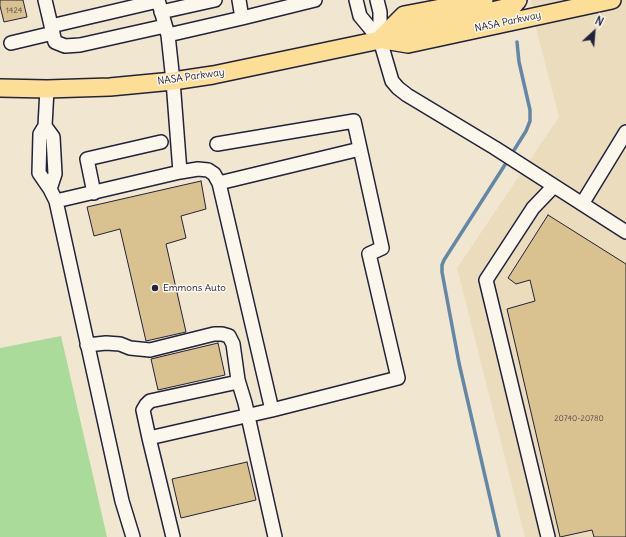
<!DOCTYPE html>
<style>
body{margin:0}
#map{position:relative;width:626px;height:537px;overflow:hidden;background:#f1e7d0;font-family:Delius,sans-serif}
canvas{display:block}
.north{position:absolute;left:574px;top:12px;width:40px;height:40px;-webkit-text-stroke:3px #fbf7ec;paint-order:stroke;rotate:26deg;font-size:11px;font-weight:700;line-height:16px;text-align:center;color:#22223b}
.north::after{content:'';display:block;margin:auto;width:14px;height:18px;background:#22223b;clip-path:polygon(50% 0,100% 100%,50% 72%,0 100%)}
</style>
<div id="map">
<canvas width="626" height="537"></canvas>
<div class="north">N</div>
</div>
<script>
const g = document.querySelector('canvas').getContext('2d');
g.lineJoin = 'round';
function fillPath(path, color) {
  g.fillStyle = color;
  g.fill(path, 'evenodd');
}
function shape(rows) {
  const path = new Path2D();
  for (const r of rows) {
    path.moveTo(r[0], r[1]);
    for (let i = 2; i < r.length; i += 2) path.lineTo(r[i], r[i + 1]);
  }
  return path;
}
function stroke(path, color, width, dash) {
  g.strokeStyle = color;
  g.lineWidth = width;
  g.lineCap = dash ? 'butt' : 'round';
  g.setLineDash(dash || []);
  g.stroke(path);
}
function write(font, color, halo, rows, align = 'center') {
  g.font = font + ' Delius,sans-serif';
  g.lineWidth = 3;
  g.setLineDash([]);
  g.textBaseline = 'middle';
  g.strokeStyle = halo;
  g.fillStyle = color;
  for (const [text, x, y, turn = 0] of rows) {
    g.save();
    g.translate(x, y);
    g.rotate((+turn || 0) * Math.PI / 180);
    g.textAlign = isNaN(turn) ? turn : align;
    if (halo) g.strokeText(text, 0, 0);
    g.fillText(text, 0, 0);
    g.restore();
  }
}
const built = shape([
 [531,0,626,0,626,537,525,537,457,268,559,117,538,36]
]);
const green = shape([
 [61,336,107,537,0,537,0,348]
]);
const stream = shape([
 [511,155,526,131,530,121,530,110,519,62,517,42],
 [499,537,459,363,442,272,442,265,444,260,508,160]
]);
const building = shape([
 [0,0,23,0,27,17,4,22,0,6,0,0],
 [201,181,206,209,181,216,186,238,166,244,186,332,146,341,120,229,94,236,87,207,201,181],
 [548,215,626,264,626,537,594,537,592,530,560,537,507,309,535,301,530,280,516,284,508,278,548,215],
 [218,343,225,375,158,390,151,359,218,343],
 [247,462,256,500,181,518,172,479,247,462]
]);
const minor = shape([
 [45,0,55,42,65,46,80,45,165,26],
 [158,0,168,35,173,81,180,172,198,169,208,170,214,174,219,183,272,410,149,438,173,537],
 [356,0,360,16,380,40],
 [377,0,380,12,380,40,392,81,398,88,407,95,495,148,626,232],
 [161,12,215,0],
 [242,18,315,0],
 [51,26,158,1],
 [168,35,242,18,239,0],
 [11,43,53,33],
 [47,89,45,126,40,134,39,173,50,189,56,201],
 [45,126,53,137,55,174,50,189],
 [217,144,354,121,382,248,369,254,398,378,272,410],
 [219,183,360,149],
 [94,193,87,159,161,142],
 [582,204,626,132],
 [87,345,106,343,120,344,130,348,150,350,214,334,222,334,229,336,233,344,238,380,245,403,275,537],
 [149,438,143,410,146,405,150,401,238,382],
 [133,537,122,501,56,201,180,172],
 [548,537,486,280,533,208,554,186]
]);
const major = shape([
 [381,38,404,15,484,0],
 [384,40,408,44,612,0],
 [0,88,47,89,110,87,173,81,213,75,380,40,408,31,513,6,518,0]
]);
const markers = [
 [155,288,4,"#22223b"]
];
const numberNames = [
 ["1424",14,11],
 ["20740-20780",579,419]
];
const streetNames = [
 ["NASA Parkway",508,22,-12],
 ["NASA Parkway",191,77,-8]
];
const poiNames = [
 ["Emmons Auto",163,288]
];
fillPath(built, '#eadcbd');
fillPath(green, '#aadb9b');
stroke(stream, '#6387a7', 3.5);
fillPath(building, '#dac190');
stroke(building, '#22223b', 1);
stroke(minor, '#22223b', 16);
stroke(major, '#22223b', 20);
stroke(minor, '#fbf7ec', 13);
stroke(major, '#fcde96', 17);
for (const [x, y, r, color] of markers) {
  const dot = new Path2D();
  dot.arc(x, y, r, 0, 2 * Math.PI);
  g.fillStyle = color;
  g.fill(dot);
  stroke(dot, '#fbf7ec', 1.5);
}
write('8px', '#504a50', null, numberNames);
write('10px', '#22223b', '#fbf7ec', streetNames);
write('10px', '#22223b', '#fbf7ec', poiNames, 'left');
</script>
